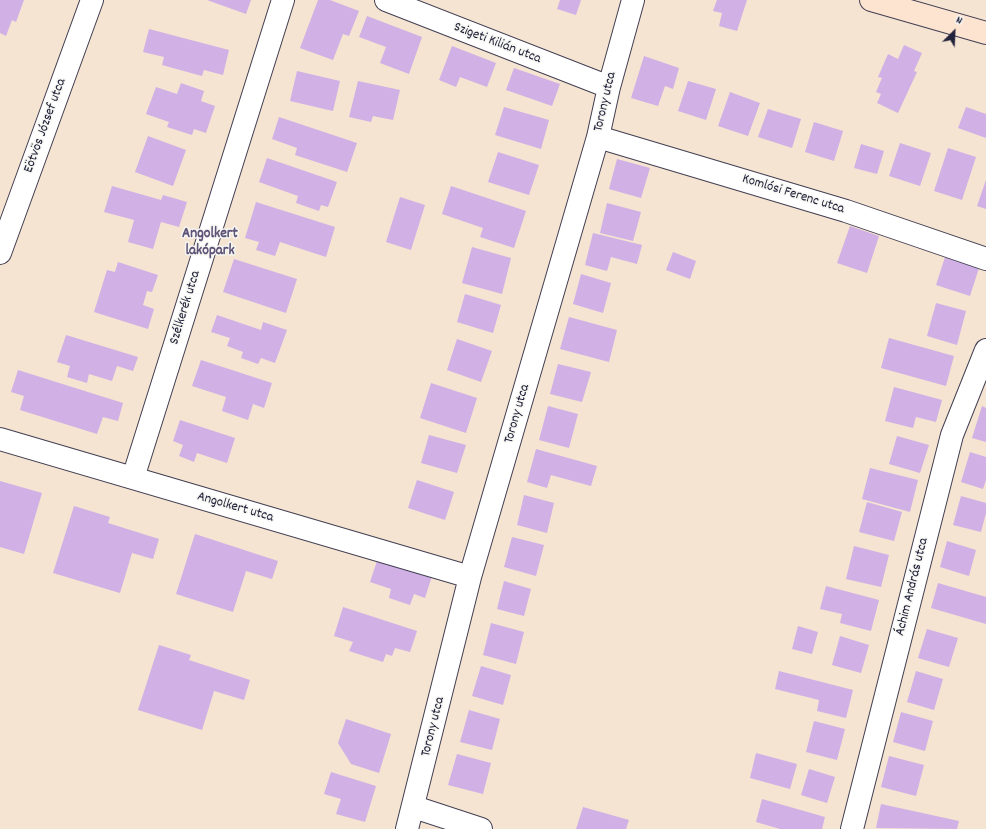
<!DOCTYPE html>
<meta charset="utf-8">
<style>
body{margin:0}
#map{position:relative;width:986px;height:829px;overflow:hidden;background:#f5e4d1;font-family:Dekko,sans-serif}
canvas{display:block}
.north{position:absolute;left:934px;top:12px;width:40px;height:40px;-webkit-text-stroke:3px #f6f6f2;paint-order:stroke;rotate:24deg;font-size:11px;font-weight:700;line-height:16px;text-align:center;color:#22223b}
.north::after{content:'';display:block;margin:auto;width:14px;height:18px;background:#22223b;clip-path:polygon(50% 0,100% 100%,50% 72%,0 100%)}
</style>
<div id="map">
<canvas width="986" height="829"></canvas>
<div class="north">N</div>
</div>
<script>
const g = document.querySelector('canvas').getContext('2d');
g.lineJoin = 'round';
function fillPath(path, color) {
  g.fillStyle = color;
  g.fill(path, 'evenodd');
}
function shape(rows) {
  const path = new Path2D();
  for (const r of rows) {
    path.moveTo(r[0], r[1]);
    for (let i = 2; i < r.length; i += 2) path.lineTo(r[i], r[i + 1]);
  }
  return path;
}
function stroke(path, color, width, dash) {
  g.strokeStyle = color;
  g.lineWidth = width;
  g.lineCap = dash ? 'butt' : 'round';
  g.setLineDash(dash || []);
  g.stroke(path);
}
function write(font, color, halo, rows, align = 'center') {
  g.font = font + ' Dekko,sans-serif';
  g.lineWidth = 3;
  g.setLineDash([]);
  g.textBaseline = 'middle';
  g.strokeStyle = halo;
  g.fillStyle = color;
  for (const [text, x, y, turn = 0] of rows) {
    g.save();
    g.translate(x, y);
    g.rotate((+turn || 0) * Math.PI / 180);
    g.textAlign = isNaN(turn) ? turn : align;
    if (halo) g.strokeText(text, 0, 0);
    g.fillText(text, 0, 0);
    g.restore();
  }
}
const building = shape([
 [0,0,24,0,16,22,12,20,6,36,0,33],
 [207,0,251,0,246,14],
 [318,0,330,0,359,11,349,36,343,34,333,60,300,48],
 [560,0,581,0,576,15,557,9],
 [717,0,747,0,737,31,719,26,722,13,713,11],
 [367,16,422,37,409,74,380,63,386,47,359,37],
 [149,29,229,50,223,75,204,70,202,76,162,65,164,57,143,52],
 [904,45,922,53,914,71,917,72,898,113,877,103,881,94,876,92,882,78,878,77,888,54,898,59],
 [452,46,496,63,487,87,460,77,456,87,439,80],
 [644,56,679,68,673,89,665,86,658,106,631,98],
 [514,68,560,84,552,106,506,90],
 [297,71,340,81,333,111,290,101],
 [358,81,400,90,393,120,373,116,371,122,349,117],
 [688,81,716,89,706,120,678,111],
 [181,83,204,91,201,101,215,106,206,133,194,129,192,135,167,127,169,122,146,114,156,87,177,94],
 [730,92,760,103,748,136,718,126],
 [504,107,549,120,541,149,495,135],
 [966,107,986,114,986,138,958,128],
 [768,109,801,119,792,148,758,137],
 [279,117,357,143,347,172,295,155,297,148,272,139],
 [814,122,843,131,834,161,805,152],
 [148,136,186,150,173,186,135,172],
 [900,143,931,153,920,186,889,176],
 [861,144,884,151,877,174,854,168],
 [948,148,976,157,962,200,934,191],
 [498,152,539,165,529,195,488,182],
 [267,158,337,182,328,207,321,205,319,211,296,203,298,196,259,182],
 [617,159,650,168,641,198,609,189],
 [986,180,986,209,977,206],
 [112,186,161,200,163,195,187,202,179,227,161,222,153,249,128,242,134,220,104,212],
 [451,186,526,211,514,248,480,237,483,228,442,214],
 [400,197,425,205,411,250,386,242],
 [256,202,335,227,326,257,280,242,275,256,256,250,259,242,245,238],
 [607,203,641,212,633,241,600,233],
 [850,226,879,236,867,273,837,263],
 [593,233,642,245,637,264,611,257,607,271,585,265],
 [472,247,511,258,502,294,462,283],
 [673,252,696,261,690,279,666,270],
 [945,257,979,268,970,296,936,285],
 [234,259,297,279,286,313,223,292],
 [118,262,158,275,152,292,147,291,143,305,154,309,148,329,94,312,107,270,115,272],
 [581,274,611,283,603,313,573,304],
 [465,294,501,305,493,333,457,322],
 [936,303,966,311,957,345,927,336],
 [217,315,261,330,263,322,287,330,275,363,261,358,258,364,241,358,243,352,227,346,230,338,211,332],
 [569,317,617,330,609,362,560,349],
 [66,335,138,357,133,371,117,366,112,381,89,374,87,383,67,377,70,366,57,362],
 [889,338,954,356,946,386,881,368],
 [457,339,492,351,481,382,447,370],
 [201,360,272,383,264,408,253,404,248,420,222,411,226,397,192,386],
 [558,364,591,372,582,402,550,394],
 [18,370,123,403,118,421,103,417,97,434,20,410,24,396,11,392],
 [431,383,477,398,466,433,420,418],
 [894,387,942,400,936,422,916,417,913,428,885,421],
 [548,406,578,414,569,448,539,440],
 [982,406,986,408,986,442,972,438],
 [180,420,235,438,227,463,197,453,194,462,179,456,183,445,173,441],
 [429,435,466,445,457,473,421,463],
 [897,436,929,445,920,473,889,464],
 [536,449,597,466,591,486,551,475,547,488,527,482],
 [970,452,986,457,986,480,983,489,961,482],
 [870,468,918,480,910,512,862,499],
 [417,480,454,492,445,520,408,508],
 [0,481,42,493,24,554,0,547],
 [524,495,554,503,547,533,517,525],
 [961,496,986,503,986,513,981,532,953,525],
 [867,502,902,512,894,541,859,532],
 [74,506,110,517,108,523,159,539,153,559,132,553,120,593,53,573],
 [195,534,278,561,272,579,246,571,233,612,176,594],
 [512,537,544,545,536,576,504,567],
 [947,541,976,550,969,576,940,567],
 [854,546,889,555,881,587,846,579],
 [378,558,432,576,425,598,414,594,410,605,389,598,391,589,370,582],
 [504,581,531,589,524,616,497,609],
 [938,583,986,597,986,624,931,608],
 [826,586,879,600,871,631,840,623,842,614,820,609],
 [343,607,417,631,410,652,395,648,392,656,386,654,383,662,349,651,353,642,334,636],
 [491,623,524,632,516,664,483,655],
 [798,626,818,632,812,654,792,649],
 [927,629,958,638,949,667,918,658],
 [840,636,869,645,861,673,832,665],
 [159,645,191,655,189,660,250,680,244,700,214,691,202,730,138,710],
 [481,666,511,675,503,705,472,696],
 [779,671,853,690,846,718,817,711,819,700,775,689],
 [916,671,943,679,934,710,907,702],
 [469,710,500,719,492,750,460,742],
 [901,712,933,721,925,751,893,742],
 [346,719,391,734,379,773,351,764,338,743],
 [814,721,845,729,837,760,806,752],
 [756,753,797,764,790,789,750,778],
 [457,754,491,763,483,794,448,785],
 [889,756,924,765,916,796,881,787],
 [809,769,835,777,827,803,801,795],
 [331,772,376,786,365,822,336,814,341,799,324,794],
 [762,799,825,817,822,829,780,829,756,822],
 [881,804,959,821,957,829,876,828],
 [583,807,629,820,626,829,576,829]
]);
const minor = shape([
 [386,0,609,87],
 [598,137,846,211,986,259],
 [0,253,92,0],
 [0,439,470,577],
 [133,478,283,0],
 [414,807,481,829],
 [407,829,470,577,598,137,609,87,633,0],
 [852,829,952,435,986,350]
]);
const secondary = shape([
 [871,0,986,33]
]);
const streetNames = [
 ["Szigeti Kilián utca",497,44,21],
 ["Torony utca",606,102,-77],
 ["Eötvös József utca",46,126,-70],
 ["Komlósi Ferenc utca",793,195,17],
 ["Szélkerék utca",186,308,-73],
 ["Torony utca",518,414,-74],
 ["Angolkert utca",235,508,16],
 ["Áchim András utca",913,587,-76],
 ["Torony utca",434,727,-76]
];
const neighbourhoodNames = [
 ["Angolkert",210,235],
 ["lakópark",210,252]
];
fillPath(building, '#d1b0e6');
stroke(minor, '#423f52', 24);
stroke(secondary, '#423f52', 24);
stroke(minor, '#fff', 22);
stroke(secondary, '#fde4d0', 22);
write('14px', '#22223b', '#f6f6f2', streetNames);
write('bold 15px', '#5f5477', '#f6f6f2', neighbourhoodNames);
</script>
